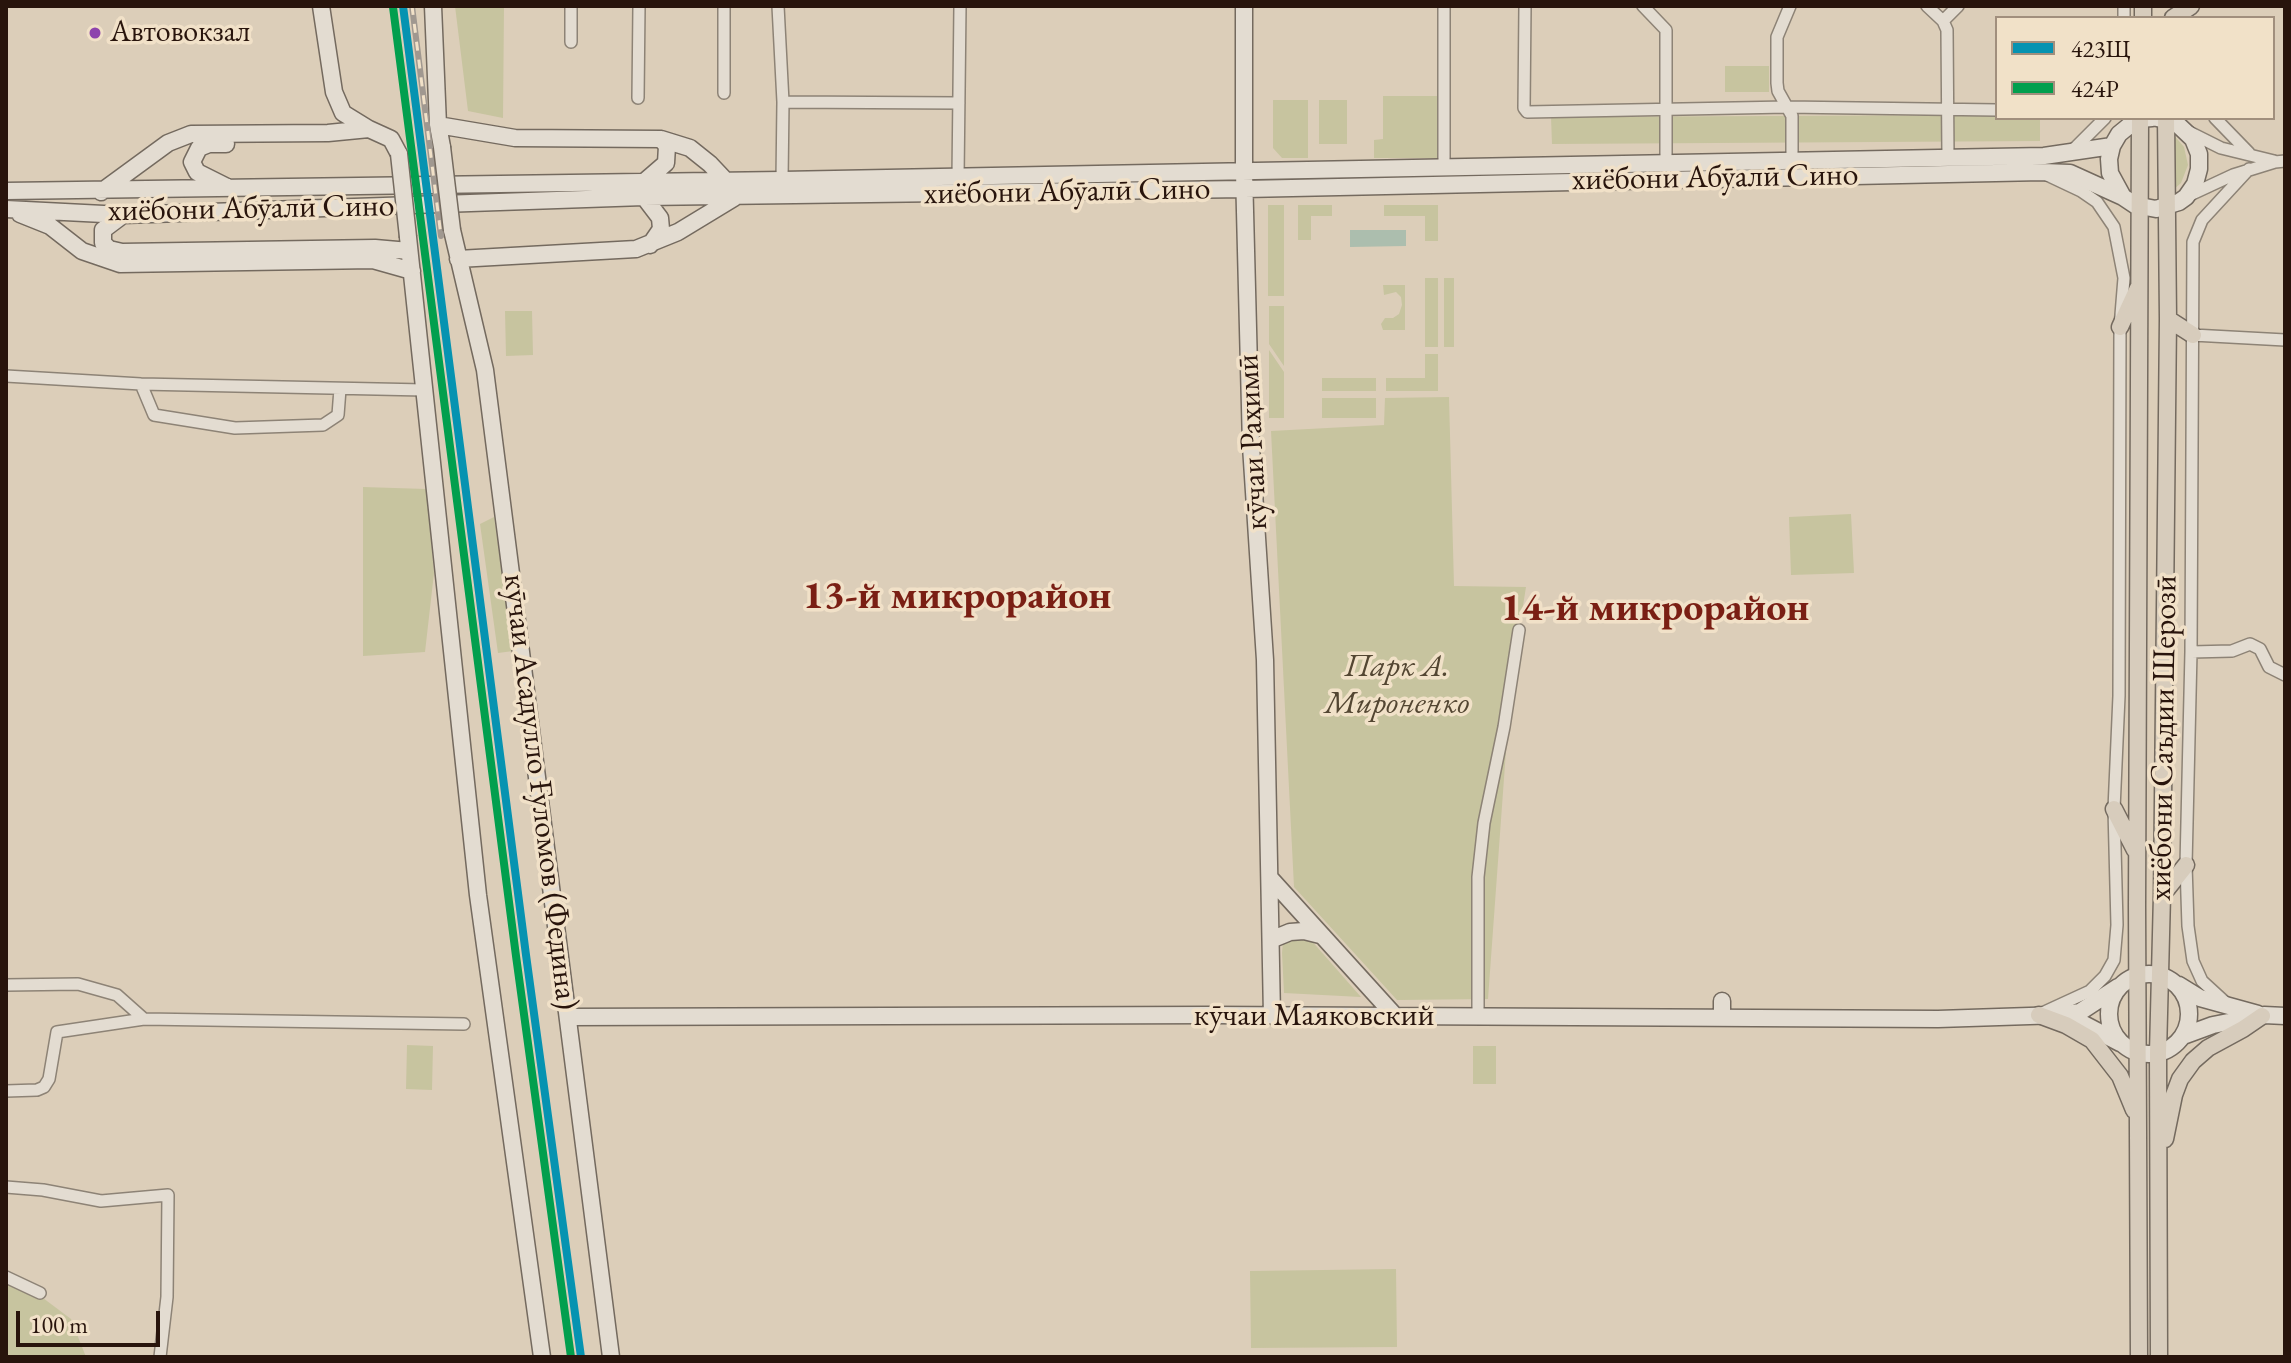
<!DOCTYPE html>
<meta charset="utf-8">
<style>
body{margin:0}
#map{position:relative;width:2291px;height:1363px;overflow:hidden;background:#dcceb9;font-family:"EB Garamond",serif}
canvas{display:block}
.frame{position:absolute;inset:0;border:8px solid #28140c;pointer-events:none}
.legend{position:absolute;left:1995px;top:16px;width:280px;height:104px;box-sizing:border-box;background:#f1e1c8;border:2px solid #a18f7d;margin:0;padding:10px 14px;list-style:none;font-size:24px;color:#28140c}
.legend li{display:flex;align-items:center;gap:16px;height:40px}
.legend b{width:40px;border:2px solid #a18f7d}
.scale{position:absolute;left:16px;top:1311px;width:144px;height:36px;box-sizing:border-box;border:4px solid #28140c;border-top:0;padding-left:10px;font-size:24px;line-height:28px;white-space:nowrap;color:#28140c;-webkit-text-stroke:6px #f1e1c8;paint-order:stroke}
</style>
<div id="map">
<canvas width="2291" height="1363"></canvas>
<div class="frame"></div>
<ul class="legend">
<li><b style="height:10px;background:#0693b1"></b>423Щ</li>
<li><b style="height:10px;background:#029f4e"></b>424Р</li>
</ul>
<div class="scale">100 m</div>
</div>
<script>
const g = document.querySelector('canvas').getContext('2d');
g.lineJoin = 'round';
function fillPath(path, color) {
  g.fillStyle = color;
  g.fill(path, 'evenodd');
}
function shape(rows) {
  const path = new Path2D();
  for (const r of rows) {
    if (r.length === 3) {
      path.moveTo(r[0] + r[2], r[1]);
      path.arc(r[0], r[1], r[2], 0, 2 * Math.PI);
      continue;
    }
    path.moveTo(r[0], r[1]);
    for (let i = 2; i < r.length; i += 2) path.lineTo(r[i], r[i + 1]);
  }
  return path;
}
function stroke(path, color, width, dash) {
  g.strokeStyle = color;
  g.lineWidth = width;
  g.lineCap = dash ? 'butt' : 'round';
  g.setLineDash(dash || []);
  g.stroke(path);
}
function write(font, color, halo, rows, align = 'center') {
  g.font = font + ' "EB Garamond",serif';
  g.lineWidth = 7;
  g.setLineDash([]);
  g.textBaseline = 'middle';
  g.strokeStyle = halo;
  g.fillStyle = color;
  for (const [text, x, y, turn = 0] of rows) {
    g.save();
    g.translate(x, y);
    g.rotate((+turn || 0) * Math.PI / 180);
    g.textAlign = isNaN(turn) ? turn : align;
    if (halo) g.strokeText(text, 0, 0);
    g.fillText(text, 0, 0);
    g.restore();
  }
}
const green = shape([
 [455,6,504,6,503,118,468,111],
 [1725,66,1769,66,1769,92,1725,92],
 [1383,96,1439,96,1439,158,1374,158,1374,140,1383,139],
 [1273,100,1308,100,1308,158,1282,158,1273,148],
 [1319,100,1347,100,1347,144,1319,144],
 [1997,115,1997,118,2040,118,2040,141,1552,144,1551,117],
 [2172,133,2184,147,2188,165,2181,183,2172,191],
 [1268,205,1284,205,1284,296,1268,296],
 [1298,205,1332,205,1332,216,1311,216,1311,240,1298,240],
 [1384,205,1438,205,1438,241,1425,241,1425,216,1384,216],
 [1425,278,1438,278,1438,347,1425,347],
 [1444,278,1454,278,1454,347,1444,347],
 [1383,285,1405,285,1405,330,1383,330,1381,324,1385,318,1393,318,1399,314,1402,305,1401,297,1396,292,1384,295],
 [1269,306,1284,306,1284,366,1269,344],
 [505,311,532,311,533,355,506,356],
 [1269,350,1284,372,1284,418,1269,418],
 [1425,354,1438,354,1438,391,1386,391,1386,378,1425,378],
 [1322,378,1376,378,1376,391,1322,391],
 [1449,397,1454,586,1526,587,1511,682,1488,999,1397,1000,1294,887,1271,431,1384,425,1385,398],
 [1322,398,1376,398,1376,418,1322,418],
 [363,487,426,489,434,573,425,652,363,656],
 [1851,514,1854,573,1791,575,1789,517],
 [494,517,513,651,498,653,480,524],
 [1289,935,1310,939,1361,997,1284,993,1282,953,1283,942],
 [407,1045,433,1046,432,1090,406,1089],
 [1473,1046,1496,1046,1496,1084,1473,1084],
 [1396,1269,1397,1347,1251,1348,1250,1271],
 [6,1280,19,1280,71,1319,86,1357,6,1357]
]);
const water = shape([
 [1350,230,1406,230,1406,246,1350,247]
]);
const street = shape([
 [724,6,724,93],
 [778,6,783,102,782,180],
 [1525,6,1524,108,1527,112,1787,107,1997,110],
 [1643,6,1666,30,1666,163],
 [1790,6,1777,37,1777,83,1778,91,1792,116,1792,167],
 [1927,6,1943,21,1947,30,1948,158],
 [2124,6,2124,18],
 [1943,21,1958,6],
 [571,42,571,6],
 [638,98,639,6],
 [783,102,959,103],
 [2215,118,2249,153],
 [2189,132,2221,148,2274,161],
 [2072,151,2105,118],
 [1444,168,1444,6],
 [958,177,960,6],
 [2190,195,2233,175,2275,162,2285,161],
 [2193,335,2285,340],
 [6,376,141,384,424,390],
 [141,384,154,415,235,428,323,425,338,415,340,389],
 [2191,652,2232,651,2250,644,2260,649,2269,667,2285,675],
 [6,985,78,984,117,995,144,1019,464,1024],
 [2226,1003,2202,981,2193,961,2188,926,2186,865,2191,652,2193,242,2202,220,2249,169],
 [2040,1014,2090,991,2105,976,2114,960,2117,925,2114,809,2119,696,2120,327,2124,278,2114,227,2097,202,2081,191,2045,174],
 [1478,1017,1478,877,1484,823,1504,727,1519,630],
 [6,1091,37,1090,44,1087,49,1079,57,1032,144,1019],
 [6,1187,43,1190,101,1201,168,1195,167,1297,160,1357],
 [6,1277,40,1293]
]);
const secondary = shape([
 [321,6,334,92,343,113,369,129],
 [433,6,438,125,442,147],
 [1244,6,1244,172,1251,446,1265,660,1272,1016],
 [438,125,515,138,661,139,690,148,710,164,726,181],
 [226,144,209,144,199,148,192,162,197,172,227,187],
 [644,182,666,163,667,146,661,139],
 [6,191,782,180,2044,156,2112,146],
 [101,192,168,143,191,134,328,133,369,129,391,139,399,154],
 [2122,195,2110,173,2109,159,2112,146,2119,134,2130,125,2140,119,2152,118],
 [644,197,660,218,661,229,650,245],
 [6,209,123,215,644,197,1245,189,2042,172,2070,173,2123,197,2135,205,2156,209,2179,202,2186,197,2195,184,2199,169,2199,154,2193,139,2175,122,2157,118],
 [20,214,50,226,82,251,120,264,373,260,412,271],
 [123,215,103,230,103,243,109,249,122,252,375,248,409,251],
 [452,230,485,370,611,1357],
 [408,237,478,895,542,1357],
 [458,259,636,249,678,232,734,198],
 [1270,878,1396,1017],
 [1273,939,1290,932,1304,931,1320,935],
 [2149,1014,40],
 [2179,985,2200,998,2258,1014],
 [2062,1016,2078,1021,2120,1043],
 [568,1017,1211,1015,1938,1019,2060,1015,2080,1012,2118,987],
 [1722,1018,1722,1001],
 [2183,1036,2213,1025,2264,1015,2285,1016]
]);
const primary = shape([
 [2143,18,2143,6],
 [2173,18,2191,6],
 [2168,319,2193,335],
 [2120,327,2138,288],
 [2114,809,2135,850],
 [2162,895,2186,865],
 [2039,1015,2066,1025,2092,1040,2120,1076,2134,1110],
 [2165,1139,2174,1095,2180,1079,2193,1061,2208,1048,2243,1029,2262,1016],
 [2139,1357,2137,905,2140,118],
 [2159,1357,2158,1053,2162,895,2168,319,2166,118]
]);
const rail = shape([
 [412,6,441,236]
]);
const secondaryBridge = shape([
 [442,147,452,230],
 [399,154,408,237]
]);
const rail1 = shape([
 [403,6,526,955,581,1357]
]);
const rail2 = shape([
 [393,7,516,956,571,1357]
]);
const markers = [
 [95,33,7,"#8e44ad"]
];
const busNames = [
 ["Автовокзал",110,33]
];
const streetNames = [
 ["хиёбони Абӯалӣ Сино",1715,178,-1],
 ["хиёбони Абӯалӣ Сино",1067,192,-1],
 ["хиёбони Абӯалӣ Сино",251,209,-1],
 ["кӯчаи Раҳимӣ",1253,442,-93],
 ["хиёбони Саъдии Шерозӣ",2164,738,-89],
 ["кӯчаи Асадулло Ғуломов (Федина)",540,792,83],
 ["кӯчаи Маяковский",1314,1016]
];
const parkNames = [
 ["Парк А.",1397,667],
 ["Мироненко",1397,704]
];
const districtNames = [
 ["13-й микрорайон",957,597],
 ["14-й микрорайон",1655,609]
];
fillPath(green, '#c7c49f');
fillPath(water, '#acbeae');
stroke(street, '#8d8376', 14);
stroke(secondary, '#746a5f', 19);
stroke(primary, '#746a5f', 19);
stroke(street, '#e3dcd1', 11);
stroke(secondary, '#e3dcd1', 16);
stroke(primary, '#d7ccbc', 16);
stroke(rail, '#a09890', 6);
stroke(rail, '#f1e1c8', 3, [9]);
stroke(secondaryBridge, '#746a5f', 19, []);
stroke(secondaryBridge, '#e3dcd1', 16);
stroke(rail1, '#0693b1', 8);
stroke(rail2, '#029f4e', 8);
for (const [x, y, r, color] of markers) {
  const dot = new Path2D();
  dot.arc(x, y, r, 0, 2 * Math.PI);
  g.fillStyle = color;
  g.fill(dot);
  stroke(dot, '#f1e1c8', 3);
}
write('30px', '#28140c', '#f1e1c8', busNames, 'left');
write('32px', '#28140c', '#f1e1c8', streetNames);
write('italic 32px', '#534632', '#f1e1c8', parkNames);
write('bold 40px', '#7a1f14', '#f1e1c8', districtNames);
</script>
